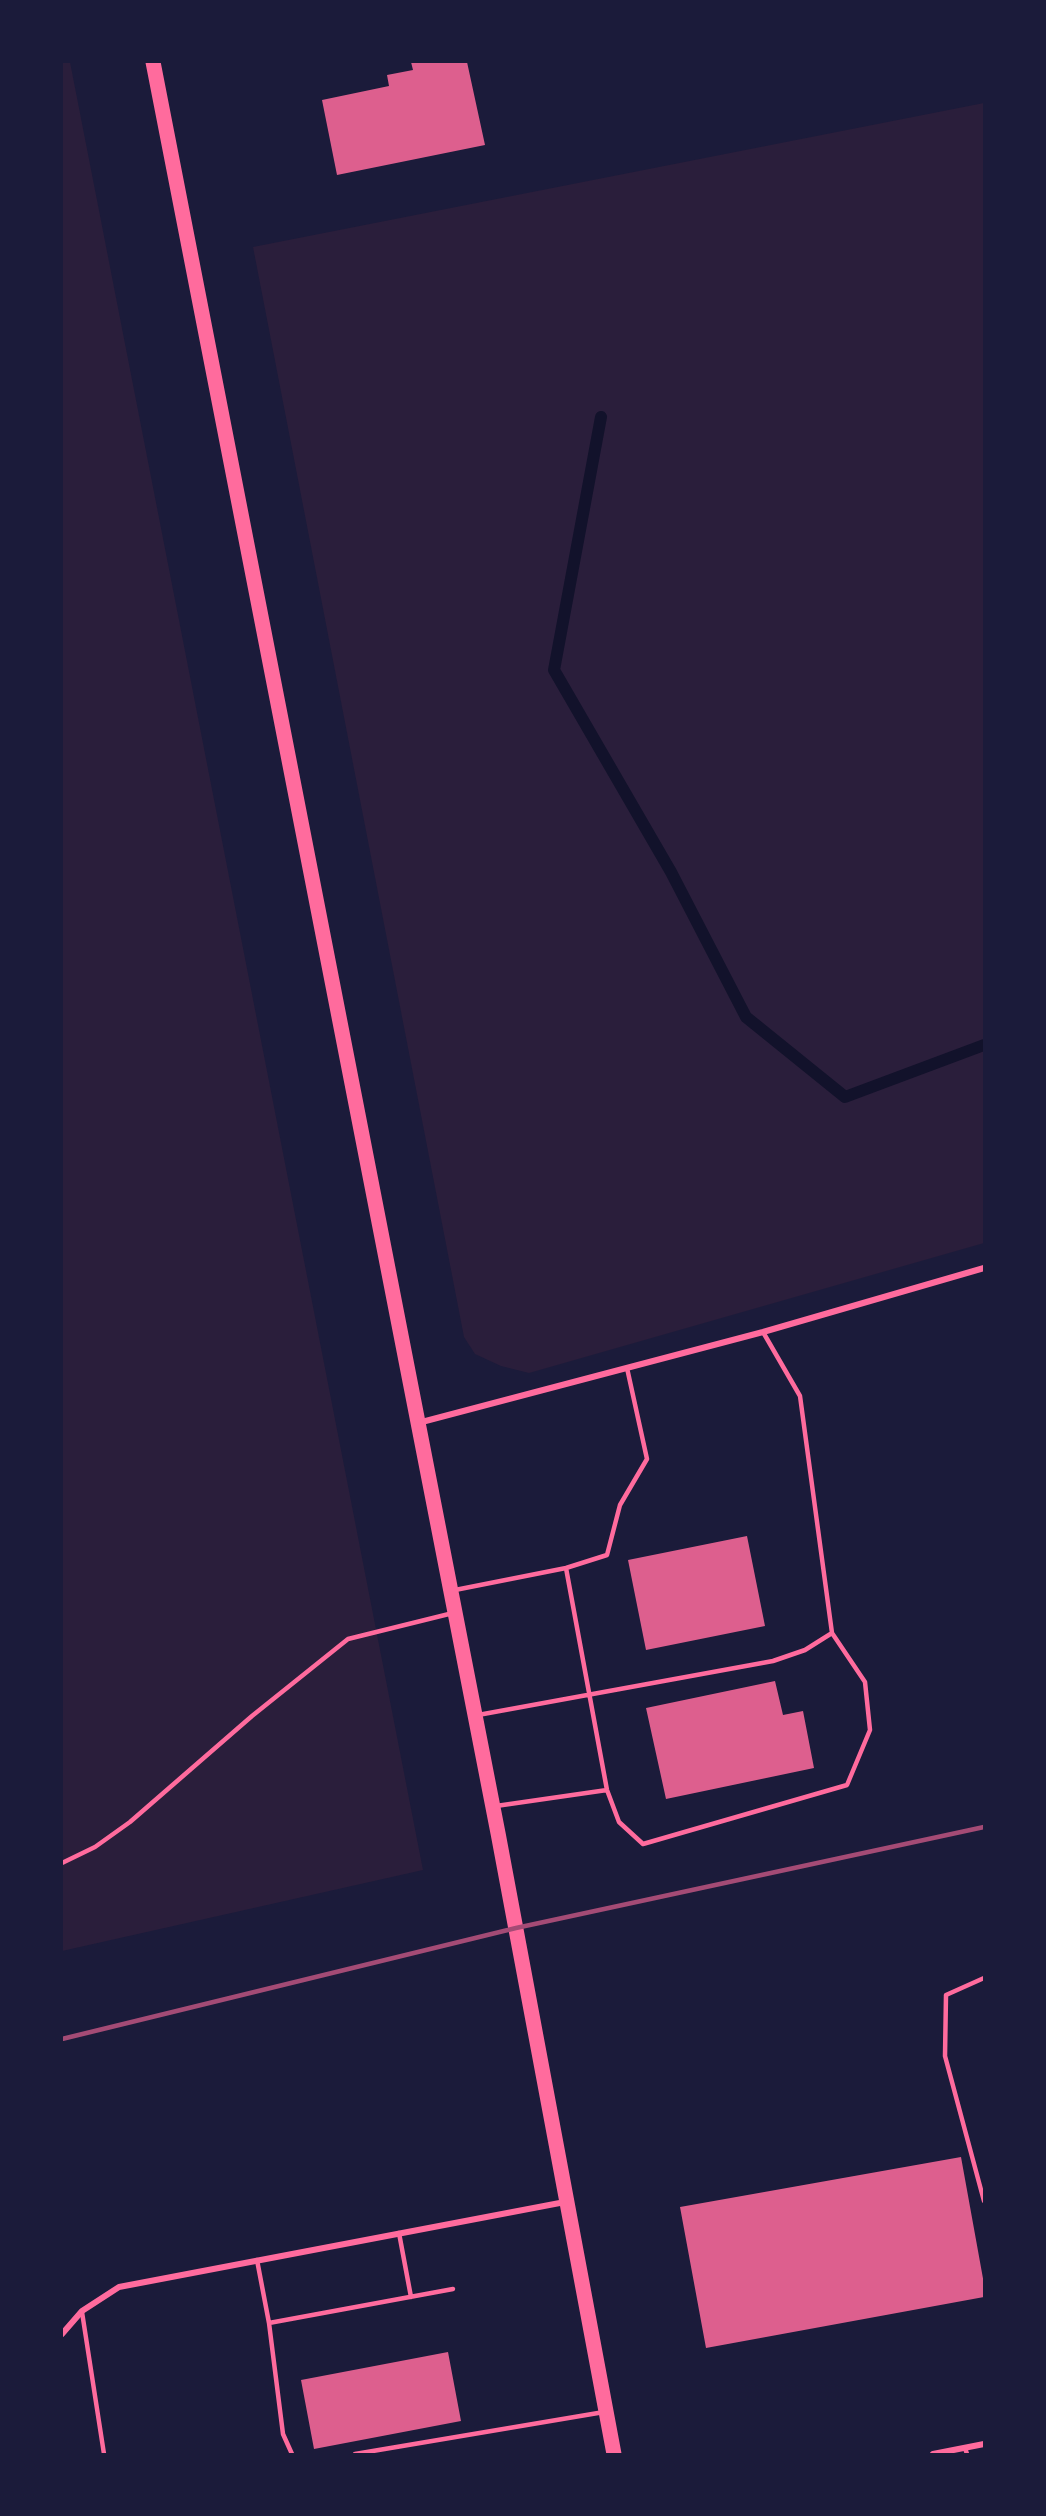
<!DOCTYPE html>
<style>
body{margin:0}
#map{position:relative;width:1046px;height:2516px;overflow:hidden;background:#1b1b3a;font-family:Lato,sans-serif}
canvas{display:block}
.frame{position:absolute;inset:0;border:63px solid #1b1b3a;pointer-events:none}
</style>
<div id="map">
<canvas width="1046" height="2516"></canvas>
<div class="frame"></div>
</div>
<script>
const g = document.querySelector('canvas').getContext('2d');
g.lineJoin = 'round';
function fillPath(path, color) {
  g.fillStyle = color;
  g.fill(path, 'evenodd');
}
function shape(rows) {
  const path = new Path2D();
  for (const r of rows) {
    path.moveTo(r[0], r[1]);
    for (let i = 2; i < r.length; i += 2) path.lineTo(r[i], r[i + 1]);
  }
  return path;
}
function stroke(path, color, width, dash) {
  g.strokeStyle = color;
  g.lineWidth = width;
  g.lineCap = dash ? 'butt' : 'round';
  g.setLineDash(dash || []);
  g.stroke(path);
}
const green = shape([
 [62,62,70,62,423,1870,62,1951],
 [984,103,984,1243,529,1373,501,1366,475,1354,464,1337,253,247]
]);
const stream = shape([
 [601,417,554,670,671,872,746,1017,845,1097,984,1045]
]);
const building = shape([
 [411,62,467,62,485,145,337,175,322,100,389,86,387,75,413,70],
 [747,1536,765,1626,646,1650,628,1560],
 [775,1681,783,1715,803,1711,814,1768,666,1799,646,1708],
 [961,2157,984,2284,984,2297,706,2348,680,2207],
 [448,2352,461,2421,314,2449,301,2380]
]);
const service = shape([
 [566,1568,607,1790,619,1822,643,1844,847,1785,870,1730,865,1682,832,1633],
 [455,1590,566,1568,607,1555,620,1505,647,1459,627,1368],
 [478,1715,773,1661,805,1650,832,1633,800,1396,763,1332],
 [496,1806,607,1790],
 [62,1863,95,1847,130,1822,252,1716,348,1639,453,1613],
 [984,1978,946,1995,945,2056,984,2201],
 [399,2233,411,2297],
 [257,2260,269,2323,283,2434,292,2454],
 [82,2312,104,2454],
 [269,2323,453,2289],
 [965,2448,967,2454],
 [355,2454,604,2412]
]);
const minor = shape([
 [418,1423,763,1332,984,1268],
 [62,2334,82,2311,119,2287,565,2202],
 [933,2454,984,2444]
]);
const primary = shape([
 [153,62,498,1833,614,2454]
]);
const rail = shape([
 [62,2039,516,1928,984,1827]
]);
fillPath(green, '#2a1e3b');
stroke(stream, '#12122b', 12);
fillPath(building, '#dd5f8e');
stroke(service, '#ff6b9d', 4.5);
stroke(minor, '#ff6b9d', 6);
stroke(primary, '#ff6b9d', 15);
stroke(rail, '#a44b75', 4.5);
</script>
